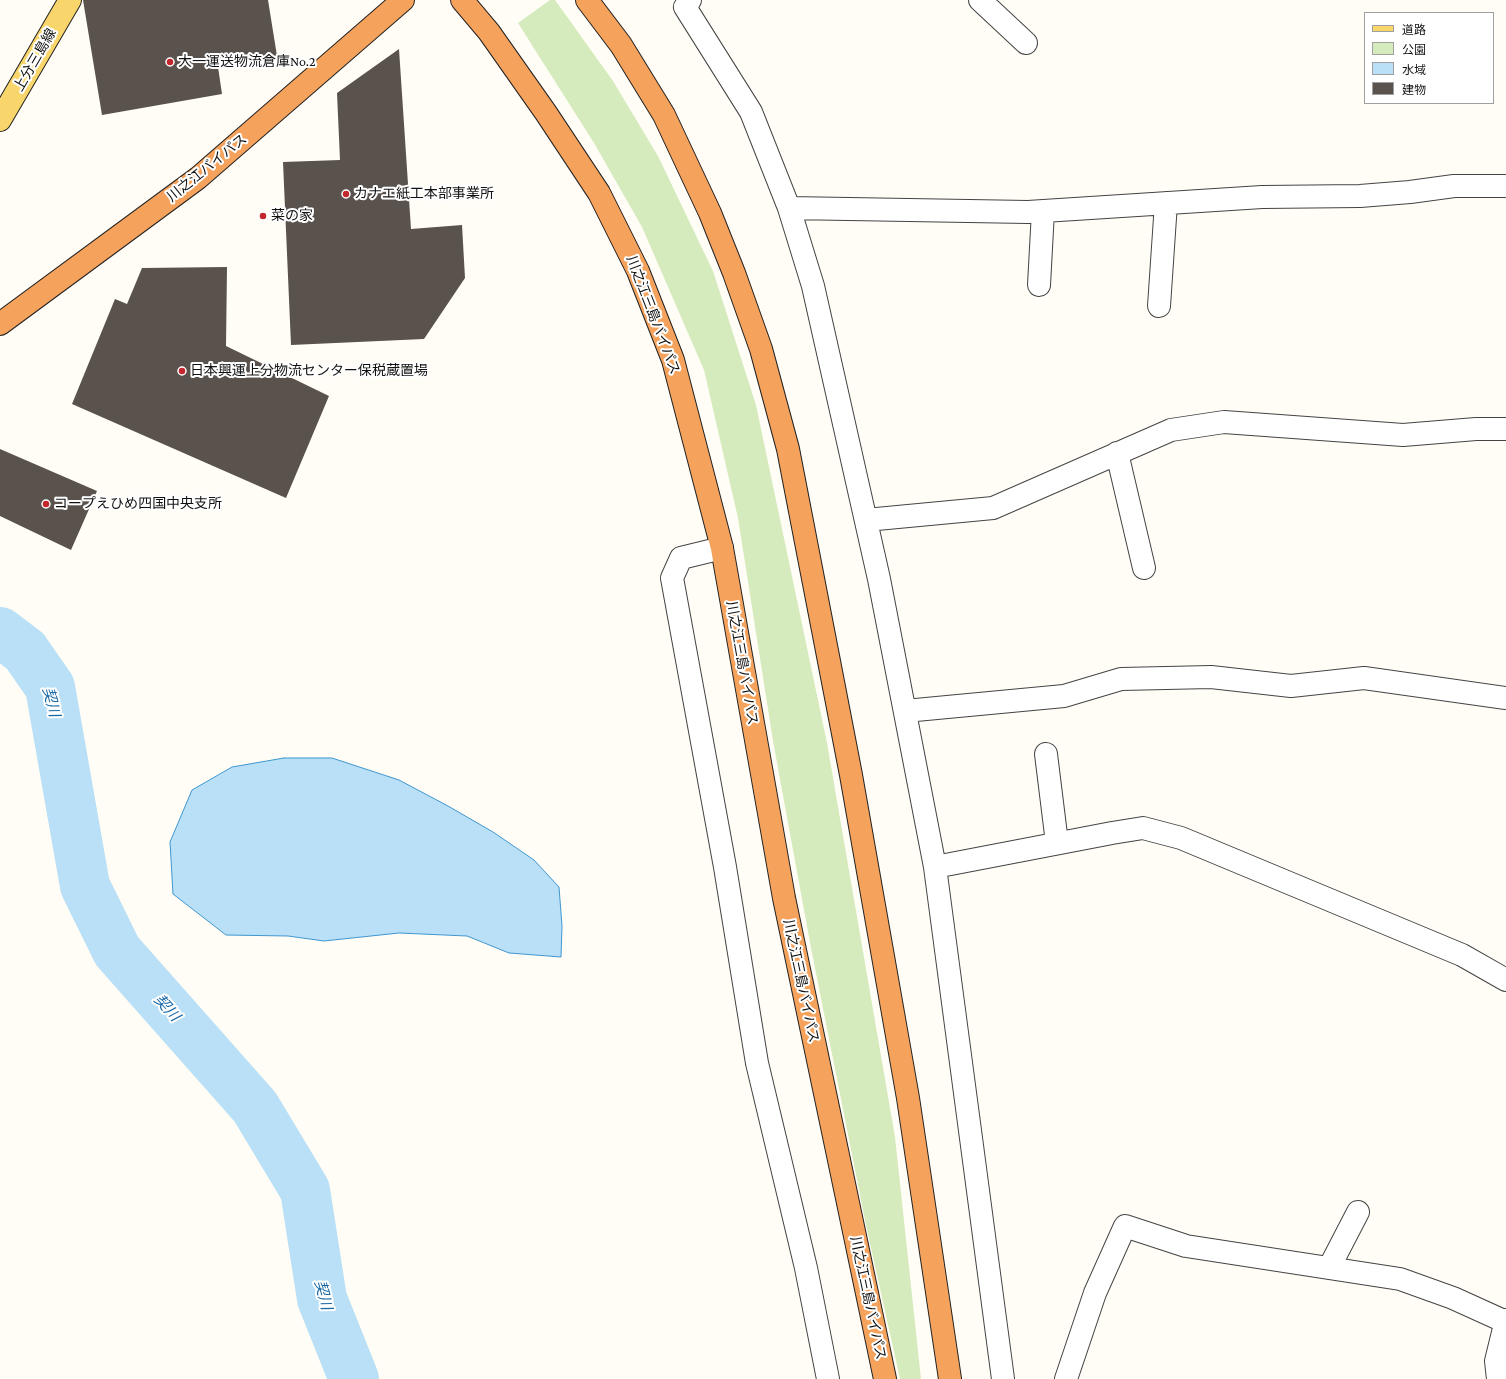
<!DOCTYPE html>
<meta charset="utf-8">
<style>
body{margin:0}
#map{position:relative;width:1506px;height:1379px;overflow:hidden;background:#fffdf5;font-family:"Crimson Pro","Noto Sans JP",serif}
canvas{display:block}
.legend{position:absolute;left:1364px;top:12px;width:130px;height:92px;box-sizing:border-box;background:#fff;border:1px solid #a0a0a0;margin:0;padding:5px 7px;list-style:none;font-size:12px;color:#111}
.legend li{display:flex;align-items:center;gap:8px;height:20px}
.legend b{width:20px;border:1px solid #a0a0a0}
</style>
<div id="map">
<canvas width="1506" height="1379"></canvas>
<ul class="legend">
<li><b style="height:5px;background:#f9d66b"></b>道路</li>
<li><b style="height:11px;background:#d5ebbd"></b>公園</li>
<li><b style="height:11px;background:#b9e0f7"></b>水域</li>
<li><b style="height:11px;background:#5a524d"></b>建物</li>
</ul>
</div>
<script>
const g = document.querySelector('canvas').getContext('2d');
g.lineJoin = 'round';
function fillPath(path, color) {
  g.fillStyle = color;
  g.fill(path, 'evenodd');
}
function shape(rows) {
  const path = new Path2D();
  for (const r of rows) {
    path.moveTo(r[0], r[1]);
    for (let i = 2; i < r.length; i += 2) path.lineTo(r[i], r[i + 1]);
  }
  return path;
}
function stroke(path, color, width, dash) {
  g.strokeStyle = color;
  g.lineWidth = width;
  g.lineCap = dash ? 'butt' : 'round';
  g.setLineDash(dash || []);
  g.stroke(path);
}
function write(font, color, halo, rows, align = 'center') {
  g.font = font + ' "Crimson Pro","Noto Sans JP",serif';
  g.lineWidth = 4;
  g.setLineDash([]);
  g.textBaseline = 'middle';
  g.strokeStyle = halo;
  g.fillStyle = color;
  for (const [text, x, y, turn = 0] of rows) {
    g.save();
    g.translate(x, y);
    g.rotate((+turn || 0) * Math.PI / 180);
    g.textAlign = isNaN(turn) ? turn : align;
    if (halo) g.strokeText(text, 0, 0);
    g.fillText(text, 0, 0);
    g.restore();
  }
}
const green = shape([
 [550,0,555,0,613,81,658,156,713,271,756,405,827,743,895,1137,921,1379,900,1379,866,1225,811,948,773,741,738,518,704,370,642,227,594,143,518,23]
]);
const water = shape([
 [284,758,332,758,399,780,448,806,493,832,534,860,559,887,562,926,561,957,509,953,467,936,399,933,324,941,288,936,226,935,173,894,170,842,192,790,232,767,284,758]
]);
const river = shape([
 [0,632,25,651,50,687,85,886,117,951,255,1107,305,1190,322,1299,354,1379]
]);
const building = shape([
 [83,0,268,0,277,56,218,67,222,94,102,115],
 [399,49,411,229,462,225,465,278,424,339,291,345,283,162,340,160,337,93],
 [227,267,226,346,329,396,286,498,72,404,115,299,127,304,142,268],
 [0,449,97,491,71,550,0,516]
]);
const minor = shape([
 [690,0,685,7,751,112,789,208],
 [980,0,1026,43],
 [1039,285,1043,211],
 [1159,306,1166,203],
 [1117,453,1144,568],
 [866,520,993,508,1171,430,1224,422,1403,435,1476,429,1506,429],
 [722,548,681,558,672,578,725,867,757,1063,806,1268,828,1379],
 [905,711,1064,696,1121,679,1211,677,1291,686,1364,678,1506,698],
 [1046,754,1057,843],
 [935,867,1112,833,1143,828,1181,838,1462,955,1506,980],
 [1329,1268,1358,1212],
 [1003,1379,935,867,879,579,813,286,789,208,1028,212,1262,197,1360,196,1410,192,1454,186,1506,186],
 [1066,1379,1095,1293,1125,1226,1186,1246,1400,1279,1453,1298,1506,1322],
 [1498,1379,1496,1361,1506,1320]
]);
const major = shape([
 [0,120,70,0]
]);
const highway = shape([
 [462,0,489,32,546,113,599,193,638,271,673,360,722,548,784,898,885,1379],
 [587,0,621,45,664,115,710,213,734,273,761,349,788,449,851,775,908,1098,950,1379],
 [0,324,198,178,403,0]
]);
const markers = [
 [170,62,4,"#c4262e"],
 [346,194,4,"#c4262e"],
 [263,216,4,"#c4262e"],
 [182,371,4,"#c4262e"],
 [46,504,4,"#c4262e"]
];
const streetNames = [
 ["上分三島線",35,60,-60],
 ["川之江バイパス",207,168,-39],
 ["川之江三島バイパス",653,315,69],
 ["川之江三島バイパス",742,663,80],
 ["川之江三島バイパス",801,981,78],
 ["川之江三島バイパス",868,1298,78]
];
const poiNames = [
 ["大一運送物流倉庫No.2",178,62],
 ["カナエ紙工本部事業所",354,194],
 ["菜の家",271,216],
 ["日本興運上分物流センター保税蔵置場",190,371],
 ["コープえひめ四国中央支所",54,504]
];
const waterNames = [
 ["契川",51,702,75],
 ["契川",167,1008,48],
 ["契川",323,1295,75]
];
fillPath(green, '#d5ebbd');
fillPath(water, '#b9e0f7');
stroke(water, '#3f96cf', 1);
stroke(river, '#b9e0f7', 50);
fillPath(building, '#5a524d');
stroke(minor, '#444', 24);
stroke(major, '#222', 24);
stroke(highway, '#222', 24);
stroke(minor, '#fff', 22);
stroke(major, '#f9d66b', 22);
stroke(highway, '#f5a25d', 22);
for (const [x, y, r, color] of markers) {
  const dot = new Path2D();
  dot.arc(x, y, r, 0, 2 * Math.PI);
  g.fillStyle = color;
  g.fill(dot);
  stroke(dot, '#fff', 1.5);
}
write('14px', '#111', '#fff', streetNames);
write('14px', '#111', '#fff', poiNames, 'left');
write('italic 15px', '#1768a6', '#fff', waterNames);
</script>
